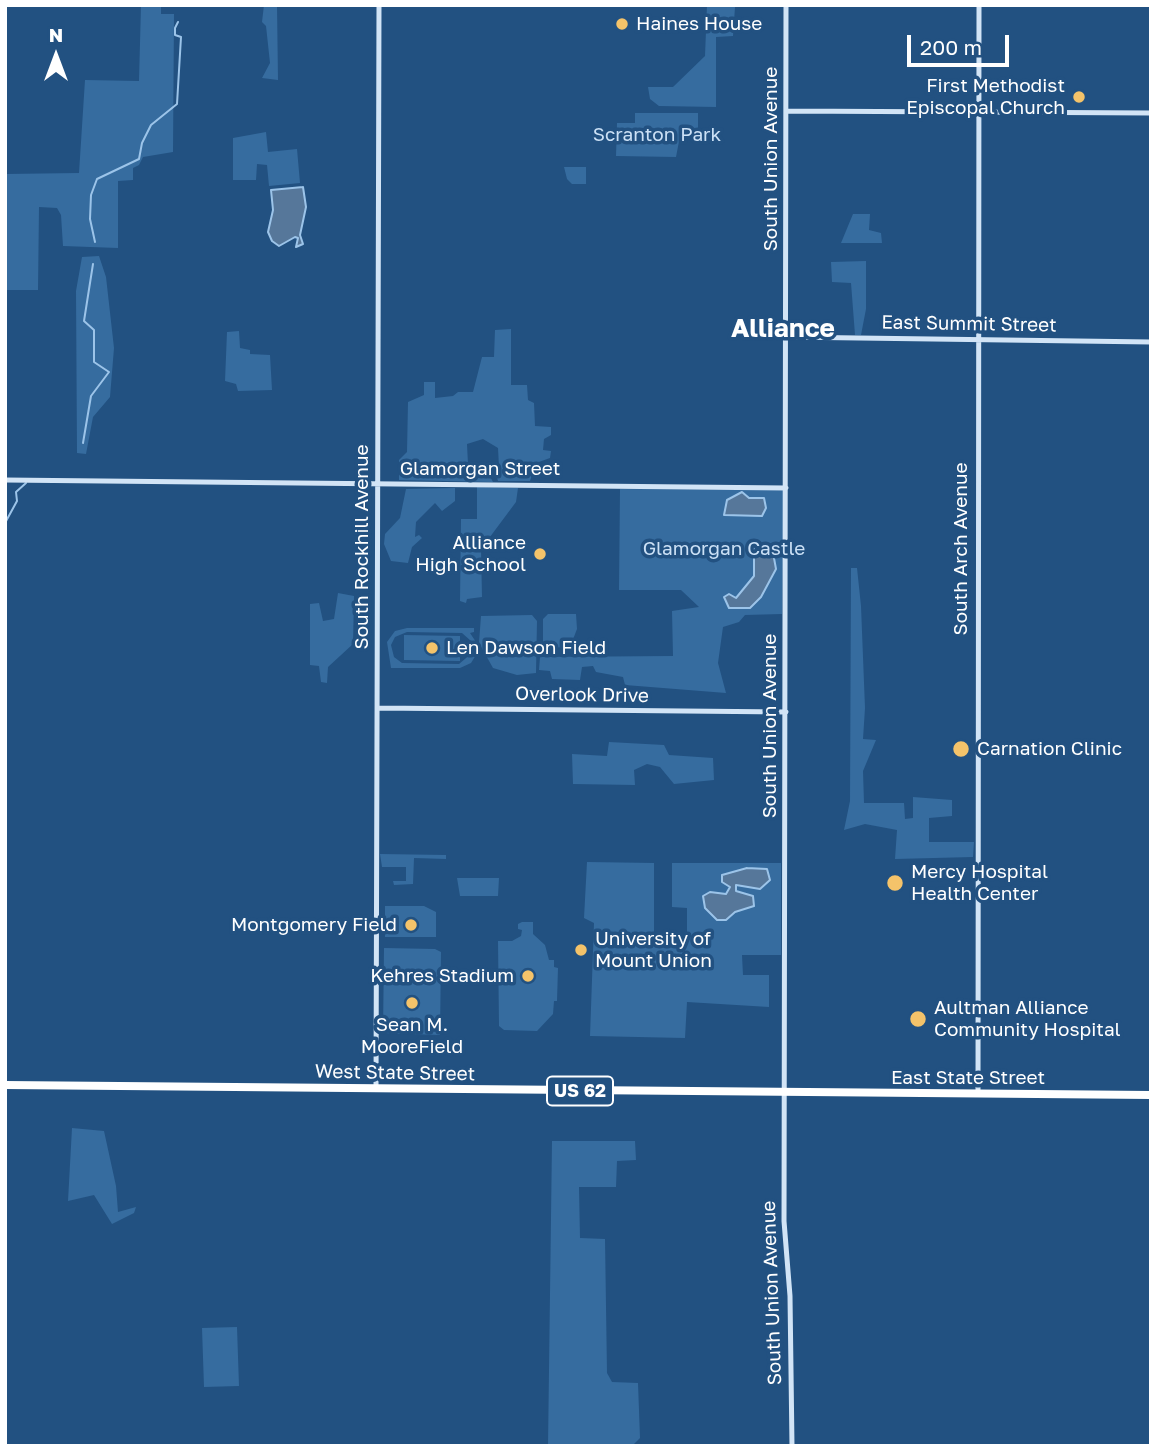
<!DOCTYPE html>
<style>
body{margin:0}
#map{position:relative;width:1156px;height:1451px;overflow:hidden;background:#225181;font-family:"Golos Text",sans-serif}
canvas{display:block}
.frame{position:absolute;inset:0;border:7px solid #fff;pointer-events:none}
.north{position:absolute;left:21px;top:21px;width:70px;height:70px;-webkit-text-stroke:5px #225181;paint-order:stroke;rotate:0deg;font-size:19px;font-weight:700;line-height:28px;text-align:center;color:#fff}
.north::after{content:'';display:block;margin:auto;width:24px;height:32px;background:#fff;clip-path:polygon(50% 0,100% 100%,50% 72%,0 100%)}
.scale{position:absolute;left:907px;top:35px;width:102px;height:32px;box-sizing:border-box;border:4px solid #fff;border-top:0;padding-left:9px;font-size:21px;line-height:24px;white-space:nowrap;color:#fff;-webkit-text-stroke:5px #225181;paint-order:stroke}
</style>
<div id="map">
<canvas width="1156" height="1451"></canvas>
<div class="frame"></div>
<div class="north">N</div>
<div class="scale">200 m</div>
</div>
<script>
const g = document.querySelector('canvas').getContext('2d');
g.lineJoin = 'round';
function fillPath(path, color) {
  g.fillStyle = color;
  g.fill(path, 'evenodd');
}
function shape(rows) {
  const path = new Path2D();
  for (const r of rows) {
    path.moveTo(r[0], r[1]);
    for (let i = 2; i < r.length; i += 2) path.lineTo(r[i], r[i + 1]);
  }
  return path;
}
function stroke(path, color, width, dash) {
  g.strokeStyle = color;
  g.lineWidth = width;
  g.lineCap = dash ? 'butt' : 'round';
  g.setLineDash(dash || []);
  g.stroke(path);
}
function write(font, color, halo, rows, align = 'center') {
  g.font = font + ' "Golos Text",sans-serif';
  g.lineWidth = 7;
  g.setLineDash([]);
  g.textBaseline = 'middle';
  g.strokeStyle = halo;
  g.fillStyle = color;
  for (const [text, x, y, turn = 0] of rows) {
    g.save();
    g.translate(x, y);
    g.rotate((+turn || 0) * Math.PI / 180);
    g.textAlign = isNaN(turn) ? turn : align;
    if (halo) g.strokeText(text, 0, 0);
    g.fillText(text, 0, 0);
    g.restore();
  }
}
const green = shape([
 [141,5,161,5,161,14,174,14,173,152,143,157,139,165,133,168,133,180,118,181,118,248,63,246,61,215,57,208,39,207,38,290,5,290,5,174,79,173,85,80,139,81],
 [264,5,277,5,278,80,262,78,270,63,266,26,262,22],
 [707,5,735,7,733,36,716,37,716,107,659,106,650,99,648,87,673,87,705,56],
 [635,113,698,113,698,131,681,131,676,157,616,156,617,123,635,123],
 [266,132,268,152,297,149,300,183,269,186,267,165,257,164,256,180,233,180,233,138],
 [564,167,586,167,586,184,572,184,567,179],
 [853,214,870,214,869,230,881,233,882,243,841,243],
 [99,256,106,277,114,348,110,397,93,417,86,454,77,453,76,291,82,257],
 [866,261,866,309,861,335,855,335,851,283,832,282,831,262],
 [511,329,511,385,527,385,528,400,534,403,535,426,551,427,551,435,544,439,543,450,551,451,550,458,536,463,530,481,498,481,495,471,499,467,498,448,483,439,467,444,468,464,486,469,493,482,399,480,399,460,407,452,408,402,424,395,424,382,435,382,435,398,453,396,458,392,473,392,482,357,494,357,495,330],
 [239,331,240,348,250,350,250,354,270,355,272,390,238,391,236,384,225,381,227,332],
 [477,487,518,488,516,502,481,549,482,597,467,599,466,603,460,601,461,519,477,519],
 [455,488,455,501,442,511,435,503,416,522,415,537,419,535,422,538,412,547,408,563,391,561,384,544,385,534,400,518,406,489],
 [620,489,784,490,782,614,745,615,739,622,723,627,718,663,726,693,625,685,623,677,596,672,593,666,582,667,580,680,552,679,550,671,539,670,540,657,673,656,672,611,699,607,681,590,619,590],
 [851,568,857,568,861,606,865,708,863,739,876,740,863,771,864,803,904,803,905,819,913,818,913,797,952,800,952,816,929,818,929,842,974,842,973,857,895,859,897,830,865,824,844,830,850,801],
 [338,593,354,596,353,644,328,667,327,683,321,682,319,666,310,665,310,604,319,603,323,621,334,619],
 [548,614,576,614,577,629,572,642,563,647,543,649,543,619],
 [532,615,537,621,536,673,517,675,493,668,479,643,481,616],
 [407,628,474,628,474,632,470,633,476,642,476,655,471,663,460,668,391,668,387,642,395,631],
 [407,632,462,633,471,641,472,653,459,664,402,663,394,657,391,645,395,637],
 [404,635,460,636,460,661,404,660],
 [609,742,664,745,669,755,713,758,714,780,674,784,660,767,647,764,634,770,635,785,573,784,572,754,607,756],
 [380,854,446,855,446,859,414,858,413,884,394,885,393,881,406,881,406,867,382,867],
 [587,862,654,863,654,938,687,938,687,908,672,907,672,863,781,863,781,955,742,955,743,975,769,975,769,1007,687,1002,685,1038,590,1036,594,923,584,918],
 [457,878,499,878,498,896,460,896],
 [385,906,424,906,436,912,436,937,385,937],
 [522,922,533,922,533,934,545,945,549,960,554,960,554,967,558,968,557,1001,554,1001,553,1014,537,1031,504,1030,499,1026,498,941,512,941,521,936,522,930,518,929,518,924],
 [384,948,435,949,441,952,440,1035,383,1033],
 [72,1128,104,1131,116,1186,118,1212,136,1207,134,1213,112,1224,94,1195,68,1201],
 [552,1141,635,1141,636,1160,617,1161,616,1187,579,1187,580,1238,605,1239,607,1373,612,1382,638,1383,640,1438,632,1446,548,1446],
 [237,1327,239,1386,204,1387,202,1328]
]);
const water = shape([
 [303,187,306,207,300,235,303,244,296,247,298,238,295,237,279,246,272,241,268,232,273,210,271,190,303,187],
 [742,492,749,498,764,498,766,508,762,516,724,515,727,500,742,492],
 [772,547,776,569,761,597,750,608,729,608,724,597,729,594,736,598,754,576,754,549,772,547],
 [747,868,767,869,770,880,760,889,736,885,736,891,753,896,754,906,735,912,726,920,717,920,705,908,703,896,710,892,726,894,730,887,722,882,722,875,747,868]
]);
const stream = shape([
 [95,242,90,219,91,195,97,179,139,159,142,143,151,125,177,104,181,37,175,35,175,28,178,22],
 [83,443,91,396,109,372,94,362,94,330,84,321,93,264],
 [5,523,17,501,16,492,26,483]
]);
const secondary = shape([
 [786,5,784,1221,790,1296,792,1446],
 [787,111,1151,113],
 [786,337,1151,342],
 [5,480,786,488],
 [378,708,786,712],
 [376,1089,379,5],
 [978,1094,979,5]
]);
const highway = shape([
 [5,1085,1151,1095]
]);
const markers = [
 [622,24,7,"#f4c36a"],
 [1079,97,7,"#f4c36a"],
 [540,554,7,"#f4c36a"],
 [432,648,7,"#f4c36a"],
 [961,749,9,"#f4c36a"],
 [895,883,9,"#f4c36a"],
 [411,925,7,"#f4c36a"],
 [581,950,7,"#f4c36a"],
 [528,976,7,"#f4c36a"],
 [412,1003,7,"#f4c36a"],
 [918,1019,9,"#f4c36a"]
];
const shields = [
 [580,1091,66]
];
const shieldNames = [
 ["US 62",580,1091]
];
const poiNames = [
 ["Haines House",636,24],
 ["First Methodist",1065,86,"right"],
 ["Episcopal Church",1065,108,"right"],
 ["Alliance",526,543,"right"],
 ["High School",526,565,"right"],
 ["Len Dawson Field",446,648],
 ["Carnation Clinic",977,749],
 ["Mercy Hospital",911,872],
 ["Health Center",911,894],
 ["Montgomery Field",397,925,"right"],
 ["University of",595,939],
 ["Mount Union",595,961],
 ["Kehres Stadium",514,976,"right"],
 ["Aultman Alliance",934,1008],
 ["Community Hospital",934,1030],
 ["Sean M.",412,1025,"center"],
 ["MooreField",412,1047,"center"]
];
const parkNames = [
 ["Scranton Park",657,135],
 ["Glamorgan Castle",724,549]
];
const streetNames = [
 ["South Union Avenue",771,159,-90],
 ["East Summit Street",969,324,1],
 ["Glamorgan Street",480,469],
 ["South Rockhill Avenue",362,547,-90],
 ["South Arch Avenue",961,549,-90],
 ["Overlook Drive",582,695,1],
 ["South Union Avenue",770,726,-90],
 ["West State Street",395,1073,1],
 ["East State Street",968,1078],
 ["South Union Avenue",772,1293,-92]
];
const districtNames = [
 ["Alliance",783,329]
];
fillPath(green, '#366c9f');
fillPath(water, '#56779a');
stroke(water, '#9cc4e9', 2);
stroke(stream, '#9cc4e9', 2);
stroke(secondary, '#d2e4f6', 5);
stroke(highway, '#fff', 8);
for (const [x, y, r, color] of markers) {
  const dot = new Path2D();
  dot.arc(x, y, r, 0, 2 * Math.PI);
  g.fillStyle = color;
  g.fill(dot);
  stroke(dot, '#225181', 2.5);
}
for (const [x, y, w] of shields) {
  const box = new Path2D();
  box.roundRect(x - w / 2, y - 14.5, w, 29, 5);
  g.fillStyle = '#225181';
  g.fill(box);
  stroke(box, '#fff', 2);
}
write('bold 18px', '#fff', null, shieldNames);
write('19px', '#fff', '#225181', poiNames, 'left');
write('19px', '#cce1f6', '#225181', parkNames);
write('19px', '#fff', '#225181', streetNames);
write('bold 26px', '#fff', '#225181', districtNames);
</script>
